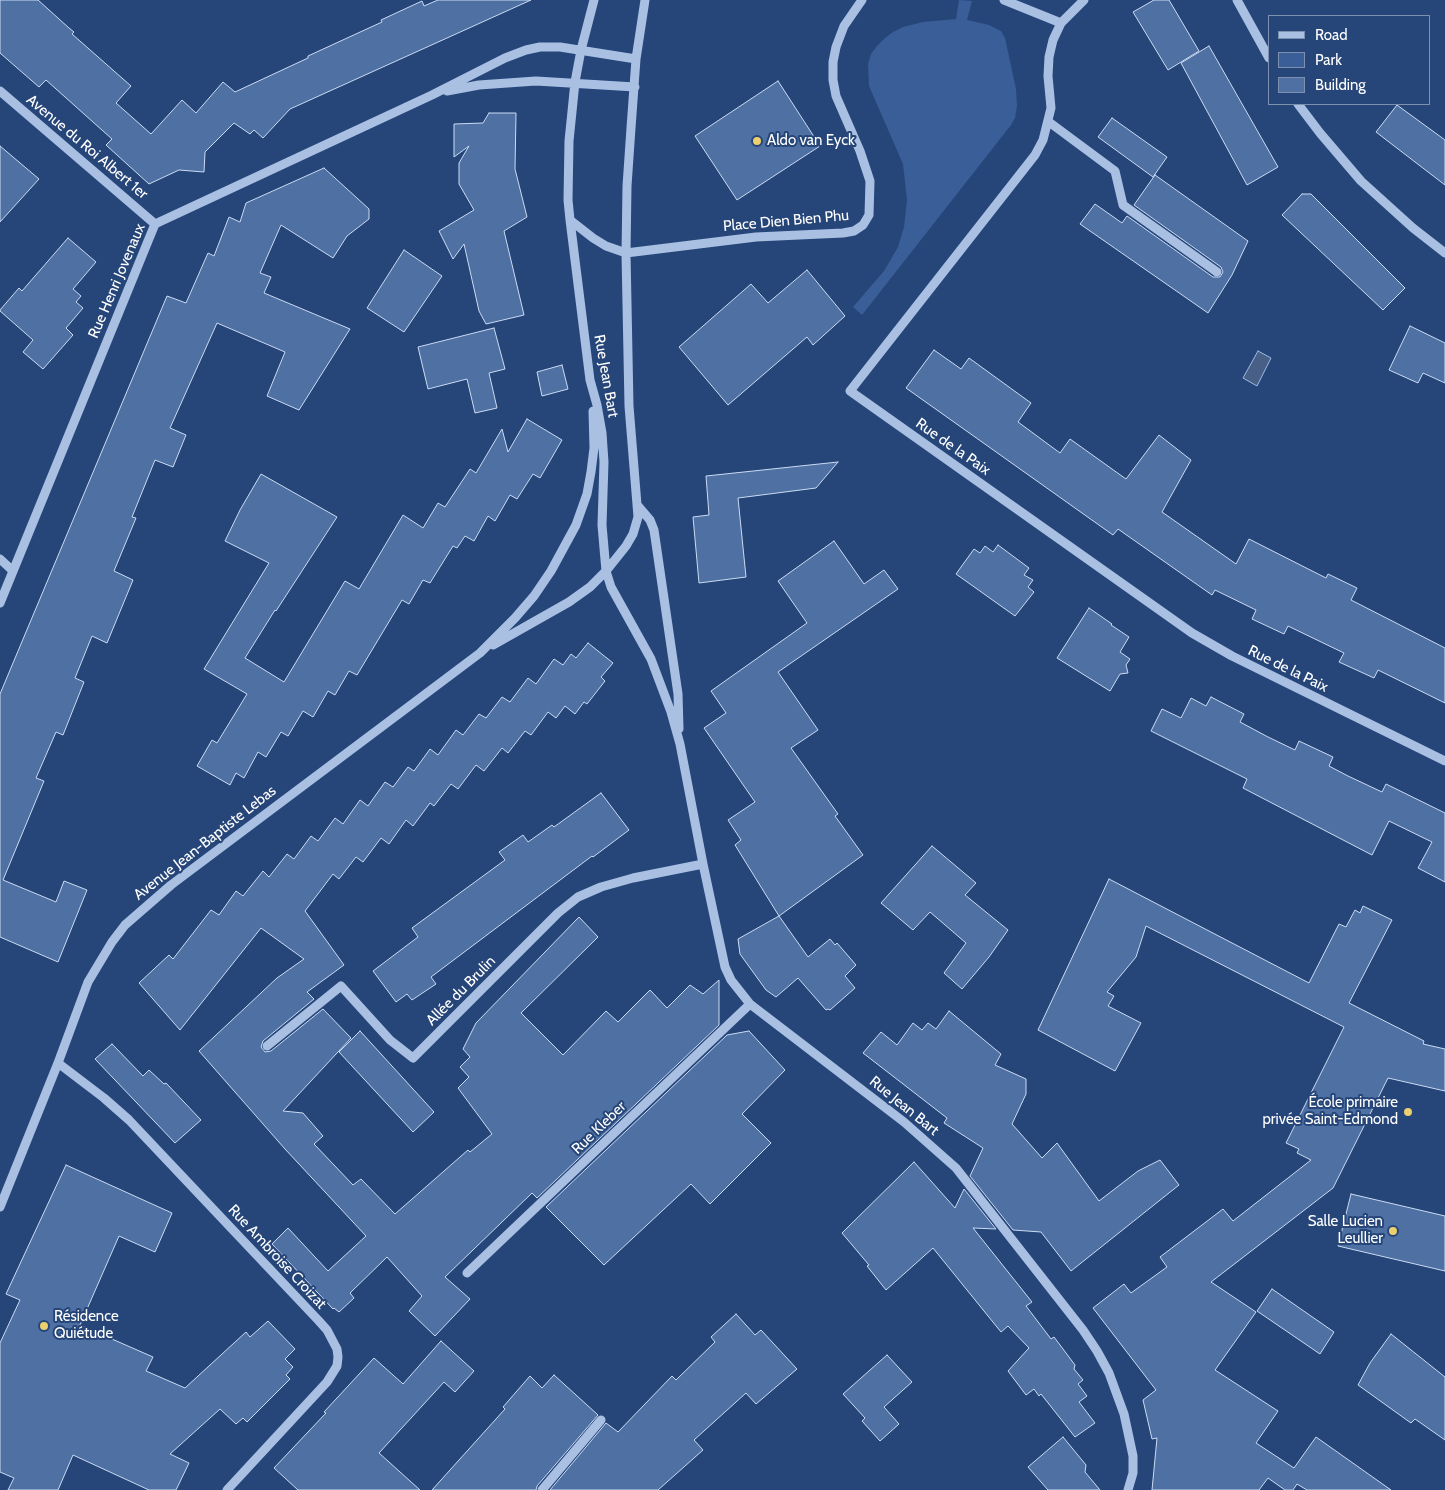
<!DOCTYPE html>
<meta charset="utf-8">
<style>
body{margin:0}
#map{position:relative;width:1445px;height:1490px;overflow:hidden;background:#264679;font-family:Cabin,sans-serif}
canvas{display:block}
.legend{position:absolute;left:1268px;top:15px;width:162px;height:90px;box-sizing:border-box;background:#264679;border:1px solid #7d90af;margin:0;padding:6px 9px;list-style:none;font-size:15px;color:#fff}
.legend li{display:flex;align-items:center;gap:10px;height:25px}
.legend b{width:25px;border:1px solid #7d90af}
</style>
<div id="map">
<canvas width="1445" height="1490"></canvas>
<ul class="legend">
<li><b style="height:6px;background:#a9c0e3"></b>Road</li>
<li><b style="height:14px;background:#3a5e97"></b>Park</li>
<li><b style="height:14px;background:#4e70a3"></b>Building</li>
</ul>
</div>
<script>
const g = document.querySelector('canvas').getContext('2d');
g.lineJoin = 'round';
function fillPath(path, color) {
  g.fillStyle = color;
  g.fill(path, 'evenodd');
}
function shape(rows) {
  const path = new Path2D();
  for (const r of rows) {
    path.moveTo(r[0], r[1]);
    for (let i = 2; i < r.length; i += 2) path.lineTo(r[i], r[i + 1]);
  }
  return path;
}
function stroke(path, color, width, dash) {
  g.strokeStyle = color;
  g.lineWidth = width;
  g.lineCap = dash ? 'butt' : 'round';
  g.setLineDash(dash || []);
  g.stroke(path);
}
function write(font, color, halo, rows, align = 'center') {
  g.font = font + ' Cabin,sans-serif';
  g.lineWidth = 4;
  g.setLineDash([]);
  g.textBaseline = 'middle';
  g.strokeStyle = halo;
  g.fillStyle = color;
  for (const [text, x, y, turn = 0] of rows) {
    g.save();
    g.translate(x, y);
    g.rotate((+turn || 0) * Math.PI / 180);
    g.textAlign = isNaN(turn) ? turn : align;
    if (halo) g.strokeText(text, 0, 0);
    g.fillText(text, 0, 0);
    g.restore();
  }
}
const green = shape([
 [959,0,972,1,967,20,989,25,1001,31,1005,38,1016,89,1017,106,1015,118,1011,125,862,315,853,307,884,271,898,247,904,227,907,200,903,164,869,86,868,64,871,54,877,46,885,38,893,32,903,27,923,22,956,19]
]);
const water = shape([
 [1258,351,1271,358,1257,386,1243,378,1258,351]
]);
const building = shape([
 [0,0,38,0,69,28,74,32,72,34,131,86,116,103,151,134,182,100,196,113,223,82,235,92,308,58,308,56,382,22,381,20,422,1,424,6,438,0,531,0,290,109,263,138,254,130,250,134,234,123,205,152,204,172,179,170,149,184,106,145,112,139,46,80,39,87,0,53,0,0],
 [1154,0,1169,0,1199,51,1168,70,1133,12,1154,0],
 [1209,46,1278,167,1247,185,1181,63,1209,46],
 [778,81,820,146,737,200,695,136,778,81],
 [1397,105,1445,140,1445,185,1376,132,1397,105],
 [489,113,516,113,515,169,527,217,504,231,524,315,486,324,479,311,464,244,453,259,439,231,474,210,459,184,459,163,469,146,454,157,454,124,483,123,489,113],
 [1112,118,1167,157,1153,177,1098,137,1112,118],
 [0,146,39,179,0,222,0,146],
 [324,168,369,209,369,219,347,236,333,258,281,225,260,273,271,277,264,293,350,329,299,410,267,396,285,352,217,323,170,428,186,435,173,467,155,460,132,517,136,518,114,571,133,580,107,643,92,636,75,678,84,682,63,735,56,732,36,778,44,781,3,880,56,902,64,881,87,890,58,962,0,937,0,694,167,296,186,303,208,253,214,256,229,217,240,222,246,203,324,168],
 [1155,175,1248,241,1232,275,1208,313,1080,224,1095,204,1122,223,1127,216,1213,277,1220,277,1223,272,1221,267,1134,205,1155,175],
 [1302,194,1311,194,1405,288,1383,310,1282,215,1302,194],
 [68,238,96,262,73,289,81,296,76,302,83,308,66,328,73,335,43,369,23,352,33,340,0,311,0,310,19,288,22,291,68,238],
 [404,250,442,276,404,332,367,308,404,250],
 [807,270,845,316,813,345,807,337,728,405,679,347,751,284,768,303,807,270],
 [1410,326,1445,343,1445,383,1423,373,1418,383,1389,370,1410,326],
 [494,328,505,369,489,373,497,408,475,413,467,379,428,389,418,347,494,328],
 [934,350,961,369,969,358,1031,403,1018,422,1060,453,1070,439,1126,479,1159,435,1191,460,1162,512,1236,564,1249,539,1326,578,1328,574,1357,588,1351,600,1445,648,1445,703,1378,670,1374,678,1339,662,1344,653,1288,626,1284,634,1252,619,1256,610,1215,590,1212,595,1118,529,1113,535,906,388,934,350],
 [562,365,568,389,542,396,537,372,562,365],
 [527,419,562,440,540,478,533,474,517,499,510,495,495,521,488,516,474,541,465,536,457,548,453,546,430,583,423,580,409,604,402,600,357,675,349,671,335,695,328,691,313,717,303,711,288,736,281,732,266,757,258,752,244,778,236,773,230,785,197,766,212,740,217,743,247,694,204,669,269,563,225,541,240,510,261,474,337,517,276,611,275,610,245,658,284,682,345,581,359,589,403,515,423,528,438,503,445,507,470,469,476,473,502,429,508,452,527,419],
 [838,462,816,488,738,498,746,577,699,583,693,517,709,515,706,476,838,462],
 [834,541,864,584,884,570,898,589,778,672,818,730,791,748,838,814,835,816,863,855,779,916,735,845,741,840,728,820,755,802,704,728,726,713,711,691,807,623,778,581,834,541],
 [998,545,1029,568,1024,575,1033,580,1028,587,1034,592,1015,616,956,574,974,549,980,553,985,546,993,552,998,545],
 [1089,608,1112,624,1111,625,1129,637,1120,652,1130,659,1126,665,1128,673,1120,674,1110,691,1057,658,1089,608],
 [588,643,613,663,601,677,605,681,587,704,584,702,575,714,565,706,556,718,548,712,531,735,525,731,508,753,502,748,484,771,476,765,458,789,451,784,434,806,430,803,413,826,406,820,389,844,381,838,363,862,356,857,339,879,333,874,305,911,344,965,307,992,314,999,263,1041,261,1047,265,1052,271,1051,323,1009,351,1038,283,1111,303,1113,323,1136,314,1144,353,1185,361,1179,395,1214,468,1150,470,1152,492,1134,458,1088,469,1077,460,1067,470,1057,463,1049,476,1023,579,917,598,937,521,1013,563,1055,606,1011,618,1022,650,990,667,1008,690,985,703,994,719,980,719,1025,537,1198,532,1193,445,1277,470,1299,435,1336,409,1311,422,1296,387,1257,350,1293,354,1298,339,1312,334,1308,333,1309,272,1244,288,1228,328,1271,366,1236,285,1149,199,1051,277,978,304,959,261,928,180,1030,139,983,169,955,173,959,211,910,219,915,236,891,243,896,263,871,269,877,287,854,294,859,311,836,318,841,335,818,343,824,360,800,368,806,385,782,393,787,408,767,414,771,430,749,438,755,456,730,463,735,479,714,486,718,502,697,510,702,528,678,536,684,554,659,563,665,571,654,576,658,588,643],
 [1211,697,1244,714,1240,722,1268,737,1295,750,1299,741,1333,757,1329,766,1348,776,1382,792,1386,784,1445,813,1445,882,1418,868,1432,842,1389,821,1372,855,1243,788,1247,779,1151,731,1162,709,1181,718,1191,698,1206,706,1211,697],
 [601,793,629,830,593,857,592,856,431,977,436,984,412,1000,407,994,396,1002,373,971,418,937,412,928,505,860,499,852,523,835,528,842,552,825,554,827,601,793],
 [932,846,976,883,965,895,1008,930,989,957,962,989,944,973,966,943,930,912,913,930,881,903,932,846],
 [1109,879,1309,983,1339,924,1346,927,1355,910,1360,913,1363,906,1392,920,1349,1003,1424,1041,1423,1044,1445,1049,1445,1091,1388,1078,1333,1188,1211,1282,1256,1312,1215,1370,1278,1411,1256,1443,1294,1468,1316,1437,1391,1490,1307,1490,1297,1484,1293,1490,1285,1490,1268,1478,1259,1490,1152,1490,1157,1438,1152,1439,1143,1400,1156,1390,1093,1308,1124,1284,1131,1293,1167,1267,1160,1257,1223,1209,1233,1221,1311,1160,1297,1153,1299,1149,1286,1143,1344,1027,1146,926,1136,957,1107,992,1114,996,1108,1006,1141,1023,1115,1071,1038,1030,1109,879],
 [779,916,808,957,830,939,835,945,837,943,856,965,845,976,855,988,830,1010,828,1009,826,1010,798,978,776,997,766,990,740,954,738,939,779,916],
 [949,1011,1001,1054,995,1065,1026,1079,1026,1094,1012,1124,1042,1158,1057,1143,1099,1201,1138,1171,1160,1160,1179,1185,1071,1271,1041,1232,1013,1230,970,1176,983,1148,944,1123,947,1118,863,1053,881,1032,897,1045,913,1023,922,1030,928,1023,936,1029,949,1011],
 [360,1031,434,1112,413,1132,339,1052,360,1031],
 [749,1031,785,1070,742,1114,771,1143,710,1204,691,1184,604,1265,546,1207,727,1035,749,1031],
 [112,1044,143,1076,149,1070,164,1084,166,1083,201,1120,175,1143,95,1059,112,1044],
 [914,1162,955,1208,964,1189,996,1229,973,1228,1032,1302,1026,1306,1051,1339,1054,1337,1075,1365,1074,1369,1083,1380,1078,1384,1087,1396,1079,1402,1095,1423,1075,1437,1041,1394,1039,1396,1034,1389,1026,1395,1008,1371,1029,1348,1008,1326,1001,1332,933,1248,886,1290,867,1266,869,1265,842,1233,914,1162],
 [66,1165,172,1213,155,1252,119,1236,80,1325,153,1357,146,1371,185,1388,246,1332,250,1337,268,1321,295,1349,285,1359,293,1367,286,1375,290,1379,247,1422,243,1418,236,1424,220,1409,170,1454,189,1463,176,1490,149,1490,73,1455,58,1490,8,1490,14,1478,0,1472,0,1343,20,1300,6,1294,66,1165],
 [1351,1194,1445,1216,1445,1271,1338,1246,1351,1194],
 [1272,1289,1334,1332,1320,1354,1257,1311,1272,1289],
 [736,1314,755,1335,761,1330,797,1369,756,1404,746,1393,694,1440,703,1450,658,1490,550,1490,606,1423,618,1432,672,1376,676,1380,715,1342,711,1337,736,1314],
 [1391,1334,1445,1377,1445,1440,1415,1419,1411,1423,1358,1385,1370,1363,1391,1334],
 [441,1341,474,1371,455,1392,444,1382,379,1453,420,1490,298,1490,274,1468,326,1413,324,1412,374,1358,403,1384,441,1341],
 [887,1355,912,1382,884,1407,899,1424,880,1441,862,1421,865,1418,843,1394,887,1355],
 [554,1375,598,1415,537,1486,536,1490,432,1490,505,1409,503,1407,530,1376,542,1388,554,1375],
 [1063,1437,1086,1465,1085,1472,1100,1490,1048,1490,1028,1467,1063,1437]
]);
const minor = shape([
 [594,0,581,50,575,82,569,141,568,200,570,220,590,380,597,405,602,433,604,462,602,525,606,571,611,587,651,659,671,712,680,744,703,864,725,967,731,980,750,1004,904,1122,956,1168,1083,1330,1097,1351,1109,1373,1124,1414,1133,1456,1133,1473,1128,1490],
 [1004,0,1061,23],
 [1084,0,1061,23,1053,40,1049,57,1048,76,1051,108,1043,140,1035,155,850,391,1192,633,1232,656,1445,761],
 [1237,0,1269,58],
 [0,91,155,224],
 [447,91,479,85,536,81,635,87],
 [1298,104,1320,133,1361,181,1413,228,1445,253],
 [1049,122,1115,171,1123,205,1217,272],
 [570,220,593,238,606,246,626,253,756,237,843,233,854,231,863,225,869,215,870,181,860,151,836,96,833,80,833,62,836,47,844,26,862,0],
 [638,506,650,520,654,530,678,694,679,729],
 [0,559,13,571],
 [0,603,155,224,432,95,505,58,526,50,540,47,560,47,636,59],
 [493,645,569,602,590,587,606,571,626,546,633,534,638,517,629,406,626,253,627,186,631,128,636,59,645,0],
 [267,1046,341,986,390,1040,413,1058,558,913,578,897,601,887,633,878,703,864],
 [58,1063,104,1098,129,1120,318,1320,327,1330,337,1349,338,1357,337,1366,327,1382,227,1490],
 [0,1207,58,1063,88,982,112,942,125,925,171,885,480,653,515,618,534,596,551,571,576,525,587,494,591,472,594,448,593,411],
 [467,1273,750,1004],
 [542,1490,601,1420]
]);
const markers = [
 [757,141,5,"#eccf6e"],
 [1408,1112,5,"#eccf6e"],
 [1393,1231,5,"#eccf6e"],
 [44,1326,5,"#eccf6e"]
];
const poiNames = [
 ["Aldo van Eyck",767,141],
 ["École primaire",1398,1103,"right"],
 ["privée Saint-Edmond",1398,1120,"right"],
 ["Salle Lucien",1383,1222,"right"],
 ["Leullier",1383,1239,"right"],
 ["Résidence",54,1317],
 ["Quiétude",54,1334]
];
const streetNames = [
 ["Avenue du Roi Albert 1er",87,147,40],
 ["Place Dien Bien Phu",786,221,-5],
 ["Rue Henri Jovenaux",117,281,-67],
 ["Rue Jean Bart",606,376,80],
 ["Rue de la Paix",953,447,35],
 ["Rue de la Paix",1288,669,26],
 ["Avenue Jean-Baptiste Lebas",205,843,-38],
 ["Allée du Brulin",461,991,-45],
 ["Rue Jean Bart",904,1106,39],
 ["Rue Kleber",599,1128,-44],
 ["Rue Ambroise Croizat",277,1257,47]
];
fillPath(green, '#3a5e97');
fillPath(water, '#486086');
stroke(water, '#9dbae4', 1);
fillPath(building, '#4e70a3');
stroke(building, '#cbdbf3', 1);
stroke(minor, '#a9c0e3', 9);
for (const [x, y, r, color] of markers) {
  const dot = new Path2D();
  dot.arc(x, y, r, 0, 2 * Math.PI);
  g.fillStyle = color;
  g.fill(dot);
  stroke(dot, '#264679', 2);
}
write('15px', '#fff', '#264679', poiNames, 'left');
write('15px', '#fff', '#264679', streetNames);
</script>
